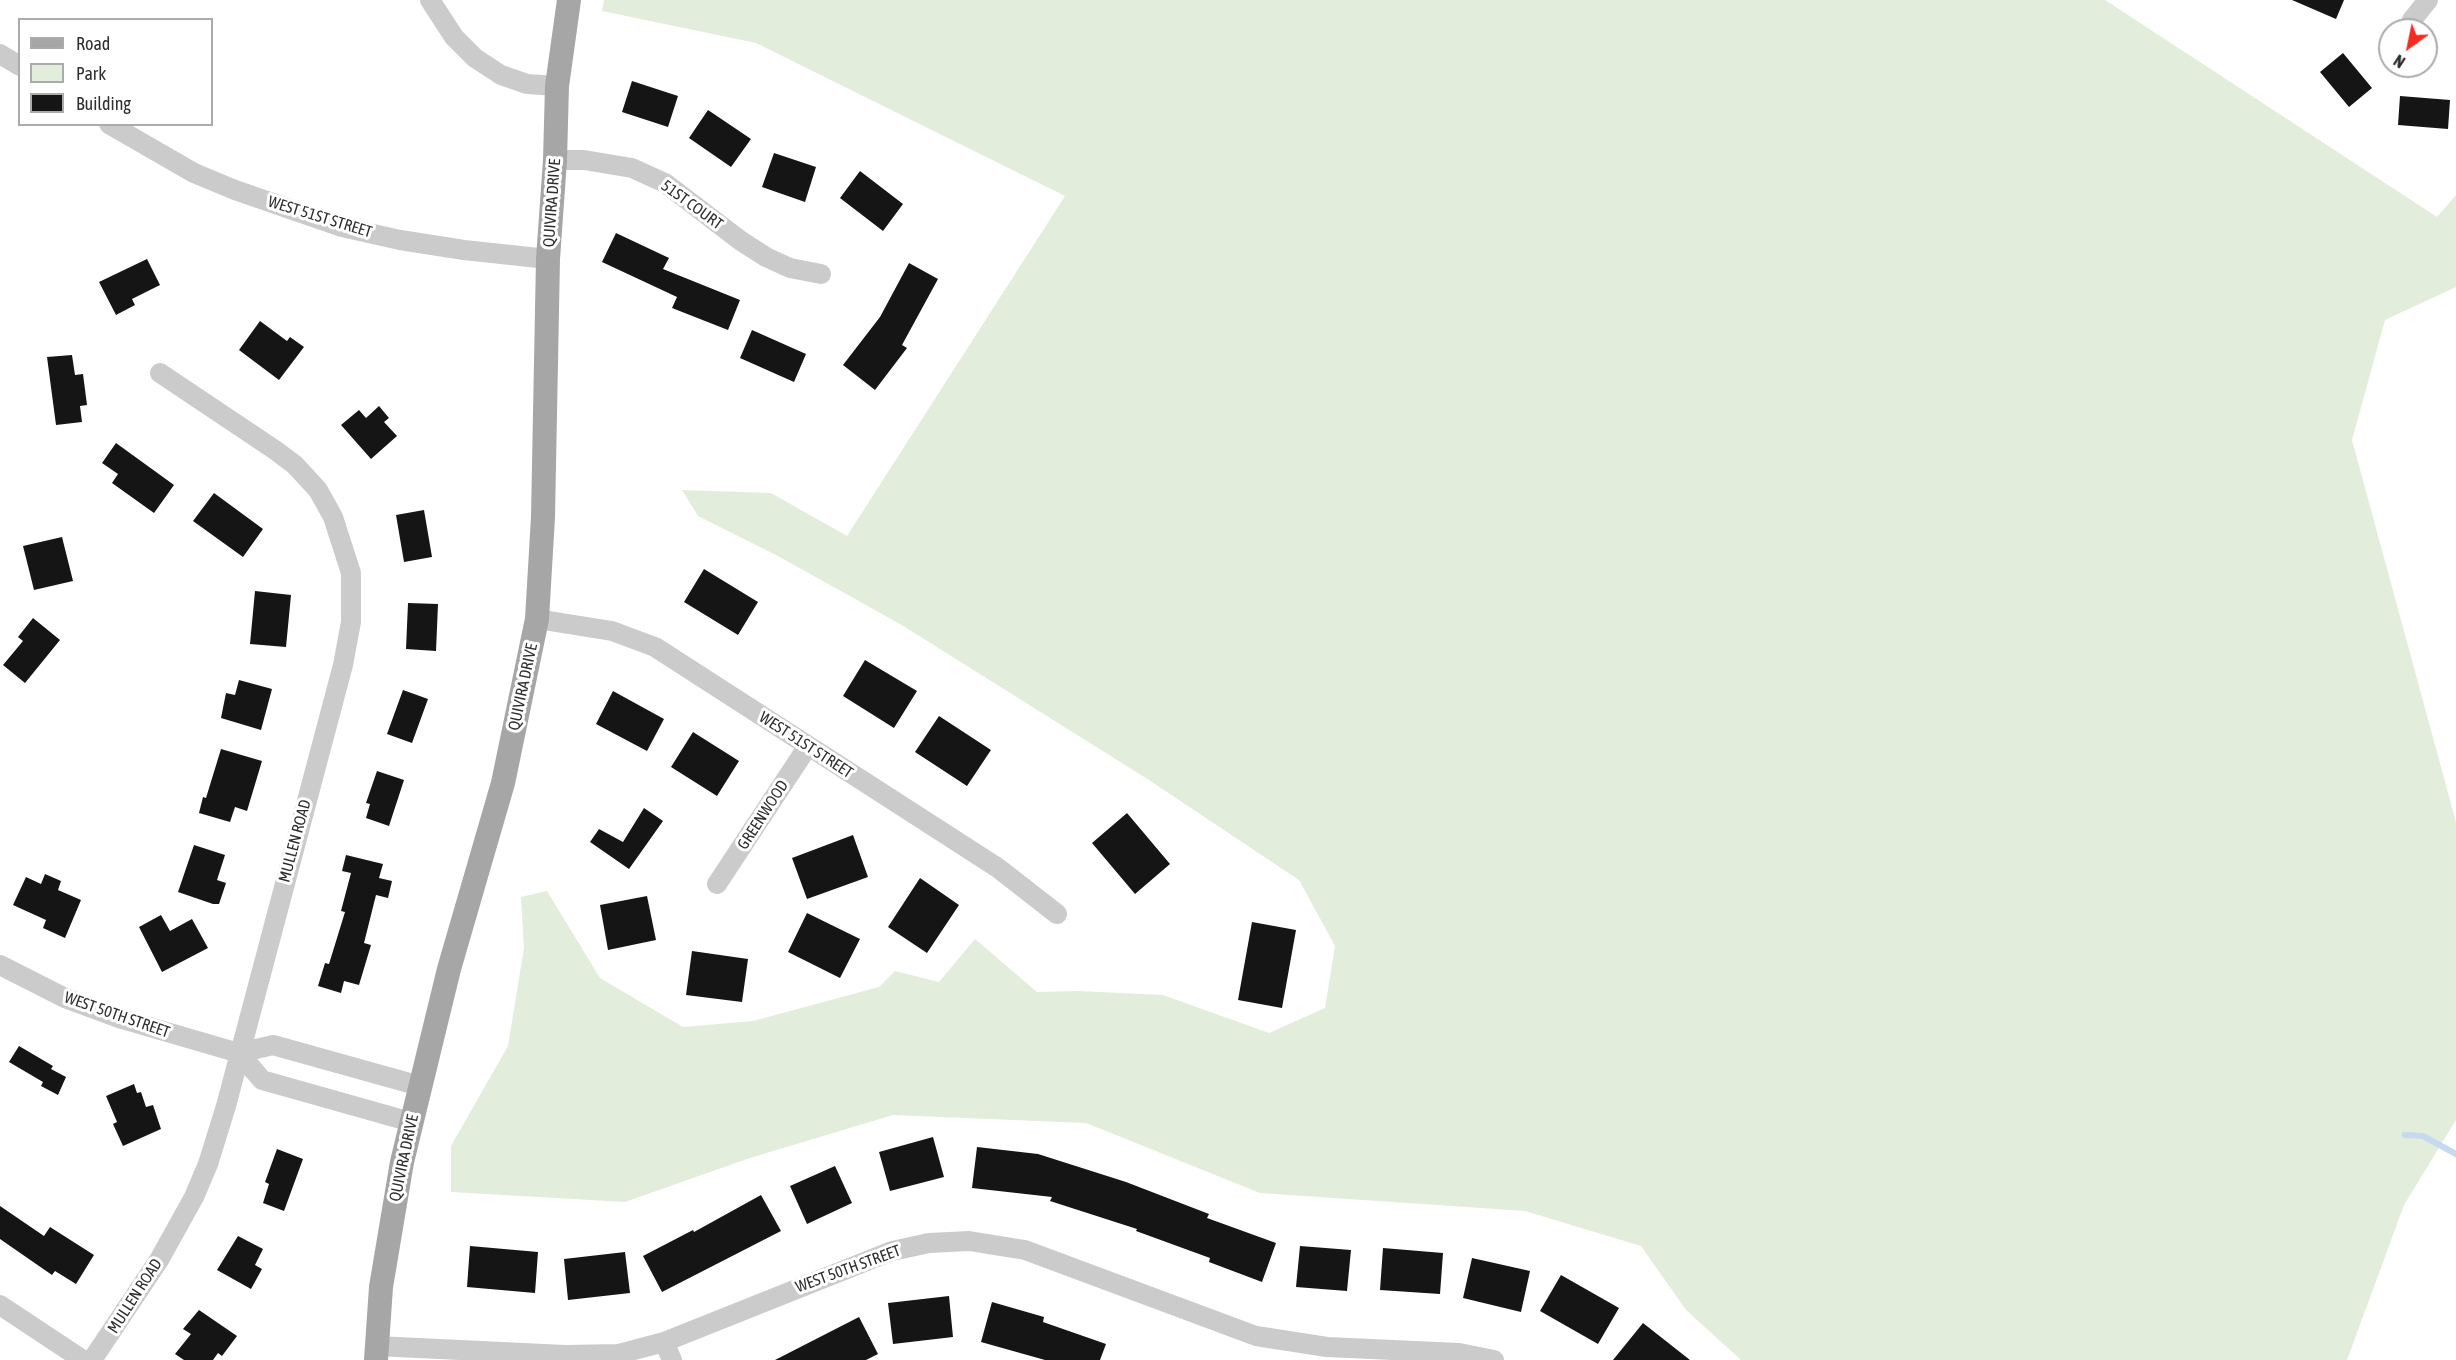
<!DOCTYPE html>
<style>
body{margin:0}
#map{position:relative;width:2456px;height:1360px;overflow:hidden;background:#fff;font-family:"Asap Condensed",sans-serif}
canvas{display:block}
.legend{position:absolute;left:18px;top:18px;width:195px;height:108px;box-sizing:border-box;background:#fff;border:2px solid #ababab;margin:0;padding:8px 10px;list-style:none;font-size:18px;color:#2e2e2e}
.legend li{display:flex;align-items:center;gap:12px;height:30px}
.legend b{width:30px;border:2px solid #ababab}
.north{position:absolute;left:2378px;top:18px;width:60px;height:60px;box-sizing:border-box;background:#fff;border:2px solid #ababab;border-radius:50%;rotate:213deg;font-size:16px;font-weight:700;line-height:24px;text-align:center;color:#2e2e2e}
.north::after{content:'';display:block;margin:auto;width:21px;height:27px;background:#f62b20;clip-path:polygon(50% 0,100% 100%,50% 72%,0 100%)}
</style>
<div id="map">
<canvas width="2456" height="1360"></canvas>
<ul class="legend">
<li><b style="height:8px;background:#a6a6a6"></b>Road</li>
<li><b style="height:16px;background:#e2eddb"></b>Park</li>
<li><b style="height:16px;background:#151515"></b>Building</li>
</ul>
<div class="north">N</div>
</div>
<script>
const g = document.querySelector('canvas').getContext('2d');
g.lineJoin = 'round';
function fillPath(path, color) {
  g.fillStyle = color;
  g.fill(path, 'evenodd');
}
function shape(rows) {
  const path = new Path2D();
  for (const r of rows) {
    path.moveTo(r[0], r[1]);
    for (let i = 2; i < r.length; i += 2) path.lineTo(r[i], r[i + 1]);
  }
  return path;
}
function stroke(path, color, width, dash) {
  g.strokeStyle = color;
  g.lineWidth = width;
  g.lineCap = dash ? 'butt' : 'round';
  g.setLineDash(dash || []);
  g.stroke(path);
}
function write(font, color, halo, rows, align = 'center') {
  g.font = font + ' "Asap Condensed",sans-serif';
  g.lineWidth = 6;
  g.setLineDash([]);
  g.textBaseline = 'middle';
  g.strokeStyle = halo;
  g.fillStyle = color;
  for (const [text, x, y, turn = 0] of rows) {
    g.save();
    g.translate(x, y);
    g.rotate((+turn || 0) * Math.PI / 180);
    g.textAlign = isNaN(turn) ? turn : align;
    if (halo) g.strokeText(text, 0, 0);
    g.fillText(text, 0, 0);
    g.restore();
  }
}
const green = shape([
 [604,0,2105,0,2437,217,2456,195,2456,287,2385,320,2352,440,2456,822,2456,1120,2404,1205,2347,1360,1741,1360,1686,1310,1641,1246,1525,1211,1260,1193,1086,1123,893,1115,750,1158,625,1202,451,1192,451,1146,508,1046,524,948,521,897,547,891,600,978,683,1027,753,1021,879,987,895,971,939,982,975,939,1037,992,1078,991,1163,995,1269,1033,1325,1008,1335,946,1299,880,1149,780,900,624,776,555,698,516,682,490,771,493,847,536,1065,196,756,43,602,11]
]);
const stream = shape([
 [2405,1135,2423,1136,2456,1154]
]);
const building = shape([
 [2292,0,2344,0,2336,19],
 [2343,53,2372,88,2349,107,2320,72],
 [632,81,678,96,668,127,622,112],
 [2400,96,2450,100,2448,129,2398,125],
 [708,110,751,139,731,167,689,138],
 [774,153,816,167,805,202,762,187],
 [860,171,903,204,883,231,840,198],
 [616,233,669,258,663,269,740,300,728,330,672,308,677,297,602,262],
 [147,259,160,285,132,299,135,305,116,315,99,282],
 [909,263,938,279,902,345,907,348,875,390,843,365,880,317],
 [260,321,287,341,290,337,304,347,279,380,239,350],
 [752,330,806,354,794,382,740,358],
 [72,355,75,375,83,374,87,405,80,406,82,422,56,425,47,357],
 [379,406,389,418,384,422,397,436,371,459,341,425,359,410,366,418],
 [116,443,174,485,154,513,112,483,118,474,102,463],
 [214,493,263,529,243,557,193,521],
 [424,510,432,557,404,562,396,515],
 [62,537,73,581,34,590,23,546],
 [704,569,758,602,738,635,684,602],
 [255,591,291,595,286,647,250,644],
 [408,603,438,604,436,651,406,649],
 [33,618,60,640,25,683,3,665,23,641,18,637],
 [865,660,917,691,894,728,843,696],
 [239,680,272,689,261,730,221,718,226,693,235,695],
 [403,690,428,699,412,743,387,734],
 [613,691,664,719,647,751,596,724],
 [939,716,991,750,967,786,915,752],
 [693,732,739,761,717,796,671,767],
 [221,749,262,761,247,811,235,807,230,822,199,813,203,797,206,798],
 [377,771,404,780,389,826,366,818,370,804,366,803],
 [644,808,663,821,629,869,590,842,599,829,623,842],
 [1127,813,1170,864,1135,894,1092,843],
 [853,835,868,877,807,899,792,858],
 [194,845,225,855,217,880,226,883,219,904,213,904,178,892],
 [346,855,383,864,379,878,392,881,388,898,376,895,364,943,371,945,359,985,344,981,341,993,318,986,325,963,329,964,345,912,341,911,351,873,342,871],
 [45,874,61,881,58,890,81,900,65,938,43,928,46,920,13,905,26,877,41,884],
 [920,878,959,905,927,953,888,927],
 [647,896,656,940,608,950,600,905],
 [807,913,860,939,840,978,788,952],
 [161,915,170,931,192,919,208,948,162,972,139,927],
 [1252,922,1296,930,1282,1008,1238,1000],
 [692,951,748,959,742,1002,686,995],
 [19,1046,53,1066,51,1069,66,1077,58,1095,41,1086,43,1082,9,1062],
 [134,1084,137,1093,141,1092,146,1107,153,1105,161,1129,123,1146,113,1124,117,1122,106,1096],
 [933,1137,944,1177,890,1191,879,1152],
 [977,1147,1038,1154,1126,1182,1209,1214,1207,1218,1276,1243,1262,1282,1209,1262,1210,1258,1136,1231,1137,1229,1050,1201,1052,1197,972,1188],
 [277,1149,303,1159,284,1211,263,1203,269,1184,265,1182],
 [835,1166,852,1203,807,1224,790,1186],
 [761,1195,781,1231,662,1292,643,1256,693,1230,694,1232],
 [0,1206,44,1236,50,1227,94,1255,76,1284,55,1271,52,1275,0,1239],
 [238,1236,263,1249,255,1265,262,1269,251,1289,217,1270],
 [470,1246,538,1252,535,1293,467,1287],
 [1300,1246,1351,1250,1347,1291,1296,1287],
 [1383,1248,1443,1253,1440,1294,1380,1290],
 [625,1252,630,1293,568,1300,564,1259],
 [1472,1258,1530,1271,1521,1312,1463,1298],
 [1561,1275,1619,1308,1598,1344,1540,1311],
 [949,1296,953,1337,893,1344,888,1303],
 [992,1302,1044,1317,1043,1322,1106,1344,1100,1360,1045,1360,981,1342],
 [199,1310,237,1336,222,1356,218,1353,213,1360,184,1360,175,1354,191,1334,183,1329],
 [859,1317,878,1354,866,1360,775,1360],
 [1643,1323,1690,1360,1613,1360]
]);
const minor = shape([
 [430,0,454,37,475,58,501,75,527,84,557,86],
 [2412,20,2428,0],
 [0,54,20,66],
 [109,124,194,173,235,190,342,227,400,240,464,250,548,259],
 [555,160,584,160,632,168,665,183,741,241,766,257,790,268,821,274],
 [537,619,612,631,655,647,998,868,1057,914],
 [717,884,808,746],
 [0,965,65,998,122,1019,239,1053,273,1045,420,1086],
 [239,1053,262,1080,411,1122],
 [0,1305,83,1360],
 [664,1342,672,1360],
 [376,1346,565,1355,619,1354,664,1342,892,1251,929,1243,969,1241,1025,1250,1256,1336,1327,1347,1459,1353,1494,1360],
 [92,1360,159,1260,194,1197,208,1164,226,1106,343,665,351,622,351,573,333,517,318,490,295,465,275,450,160,373]
]);
const major = shape([
 [376,1360,381,1287,402,1162,449,969,503,783,537,619,543,517,548,259,555,160,557,86,569,0]
]);
const streetNames = [
 ["QUIVIRA DRIVE",552,203,-86],
 ["51ST COURT",692,205,36],
 ["WEST 51ST STREET",320,217,17],
 ["QUIVIRA DRIVE",523,687,-78],
 ["WEST 51ST STREET",806,745,33],
 ["GREENWOOD",763,815,-57],
 ["MULLEN ROAD",295,841,-75],
 ["WEST 50TH STREET",117,1015,19],
 ["QUIVIRA DRIVE",404,1158,-78],
 ["WEST 50TH STREET",848,1269,-20],
 ["MULLEN ROAD",135,1296,-57]
];
fillPath(green, '#e2eddb');
stroke(stream, '#c5d9ef', 6);
fillPath(building, '#151515');
stroke(minor, '#cbcbcb', 20);
stroke(major, '#a6a6a6', 24);
write('16px', '#2e2e2e', '#fff', streetNames);
</script>
